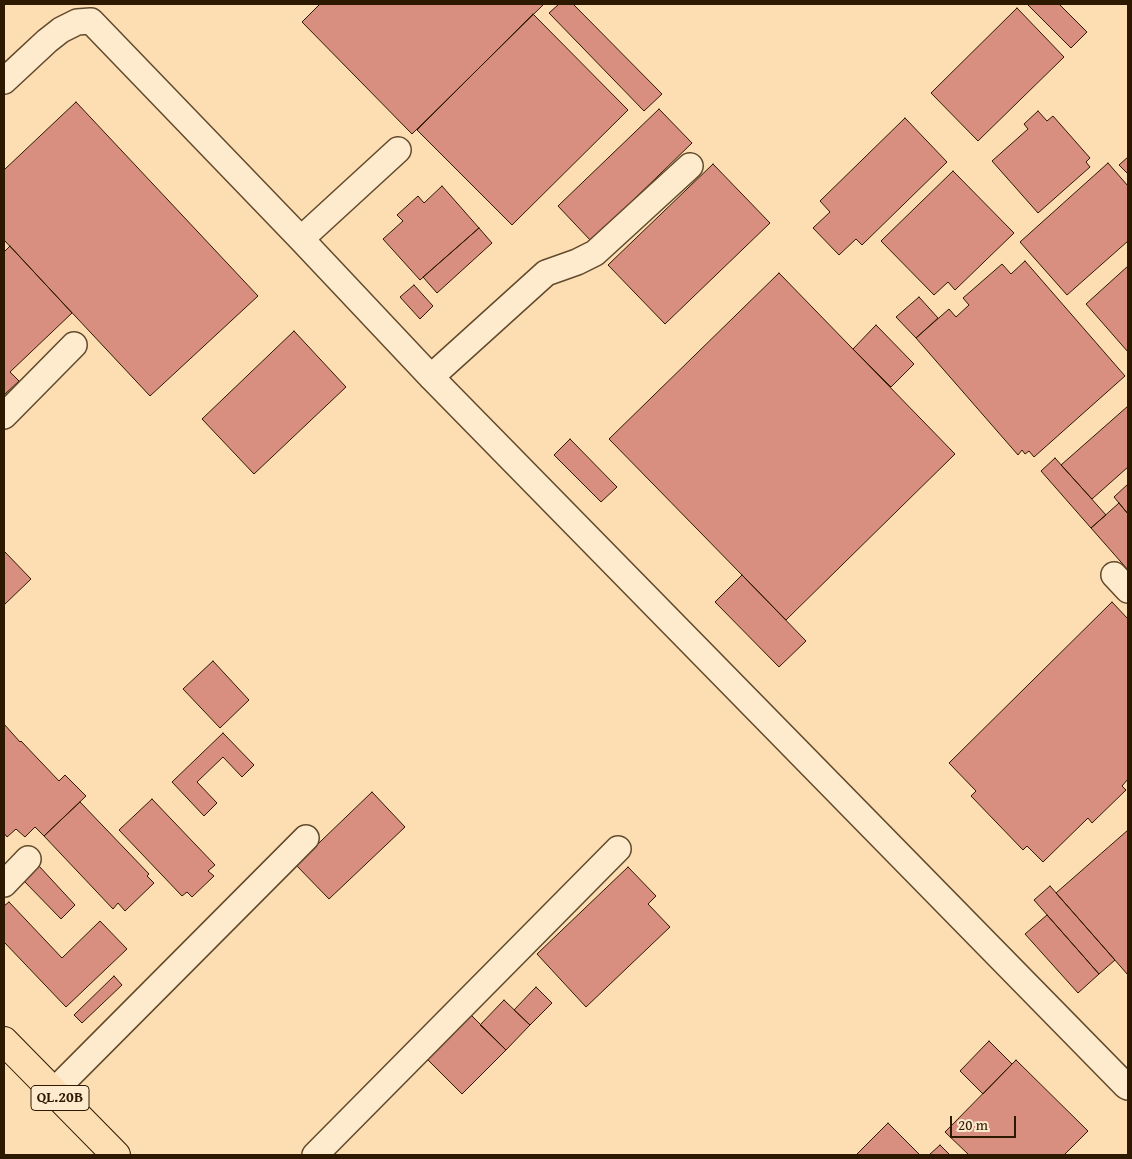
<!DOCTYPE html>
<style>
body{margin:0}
#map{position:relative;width:1132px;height:1159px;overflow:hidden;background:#fddeb2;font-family:"Gentium Book Plus",serif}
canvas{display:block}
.frame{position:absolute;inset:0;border:5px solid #2d1900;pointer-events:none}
.scale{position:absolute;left:950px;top:1116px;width:66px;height:22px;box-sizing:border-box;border:2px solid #2d1900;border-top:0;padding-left:6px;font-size:15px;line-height:18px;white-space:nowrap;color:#2d1900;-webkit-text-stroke:4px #feeacd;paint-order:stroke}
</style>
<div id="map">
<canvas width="1132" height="1159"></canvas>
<div class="frame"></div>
<div class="scale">20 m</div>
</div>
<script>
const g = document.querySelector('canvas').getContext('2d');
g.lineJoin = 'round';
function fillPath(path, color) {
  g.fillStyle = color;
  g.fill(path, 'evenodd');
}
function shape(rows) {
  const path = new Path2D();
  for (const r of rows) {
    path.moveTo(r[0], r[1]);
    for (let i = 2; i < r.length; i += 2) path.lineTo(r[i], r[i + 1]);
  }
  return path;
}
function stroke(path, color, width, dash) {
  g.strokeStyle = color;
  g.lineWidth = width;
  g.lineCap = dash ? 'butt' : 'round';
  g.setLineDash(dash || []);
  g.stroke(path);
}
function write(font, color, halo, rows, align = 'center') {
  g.font = font + ' "Gentium Book Plus",serif';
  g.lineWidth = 4;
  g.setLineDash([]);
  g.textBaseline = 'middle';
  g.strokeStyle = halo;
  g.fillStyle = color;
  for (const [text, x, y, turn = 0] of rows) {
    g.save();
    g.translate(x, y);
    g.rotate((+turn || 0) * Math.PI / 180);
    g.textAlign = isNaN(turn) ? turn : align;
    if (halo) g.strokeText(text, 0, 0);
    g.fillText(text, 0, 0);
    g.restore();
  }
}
const building = shape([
 [320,4,544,4,412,134,302,22,320,4],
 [559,4,573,4,662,94,644,111,549,13,559,4],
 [1030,4,1059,4,1087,32,1071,48,1028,5,1030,4],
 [1017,8,1064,57,978,141,931,93,1017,8],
 [533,14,628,110,512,225,417,130,533,14],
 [76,102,258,296,150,396,4,240,4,170,76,102],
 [659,109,692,143,591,241,558,206,659,109],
 [1038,111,1047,121,1053,116,1090,158,1086,162,1090,167,1038,213,992,161,1028,129,1024,124,1038,111],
 [905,118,947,162,862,245,856,239,839,255,813,228,830,212,820,201,905,118],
 [1128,157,1128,174,1119,165,1128,157],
 [1108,163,1128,186,1128,241,1067,295,1020,242,1108,163],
 [713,164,770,223,665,324,608,265,713,164],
 [953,171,1014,233,955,290,948,282,934,295,881,241,953,171],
 [442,186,479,228,420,280,383,239,403,221,397,215,418,196,424,203,442,186],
 [479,228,492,243,437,293,423,277,479,228],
 [10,246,72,313,10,372,19,381,4,395,4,252,10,246],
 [1025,261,1125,376,1034,457,1029,451,1025,454,1022,450,1018,455,916,338,949,309,956,317,969,305,963,298,1002,264,1011,274,1025,261],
 [1128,266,1128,352,1086,304,1128,266],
 [779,273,955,454,786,620,609,439,779,273],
 [414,285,433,306,420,319,400,297,414,285],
 [919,297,938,318,916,338,896,317,919,297],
 [876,325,914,364,891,387,853,349,876,325],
 [294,331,346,387,254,474,202,419,294,331],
 [1128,406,1128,467,1092,499,1061,465,1128,406],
 [570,439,617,487,601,502,554,455,570,439],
 [1055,458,1106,515,1091,528,1041,471,1055,458],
 [1128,484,1128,514,1114,497,1128,484],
 [1119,503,1128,514,1128,570,1091,528,1119,503],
 [4,551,31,579,4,605,4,551],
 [742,575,806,641,779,667,715,602,742,575],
 [1112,602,1128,619,1128,779,1122,786,1126,790,1092,823,1088,818,1043,862,1027,846,1023,850,971,796,976,791,949,763,1112,602],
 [213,661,249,700,220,728,183,689,213,661],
 [4,724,20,742,21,741,59,781,65,775,86,796,44,836,35,827,25,837,16,829,7,837,4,833,4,724],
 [223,733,254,765,242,777,223,757,197,782,217,803,204,816,172,782,223,733],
 [372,792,405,827,329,899,296,865,372,792],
 [152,799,215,865,208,871,214,876,192,897,187,892,182,896,119,830,152,799],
 [80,802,149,874,147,876,154,883,125,911,118,903,113,909,44,836,80,802],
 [1128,830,1128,975,1056,893,1128,830],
 [39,866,75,905,61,919,24,881,39,866],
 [628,867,656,896,648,904,670,927,586,1007,537,954,628,867],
 [1050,886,1115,960,1099,974,1034,900,1050,886],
 [9,902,62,958,100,921,127,949,66,1007,4,942,4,906,9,902],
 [1047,915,1099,974,1078,993,1025,934,1047,915],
 [114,976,122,985,82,1023,74,1015,114,976],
 [536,987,552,1003,530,1025,514,1010,536,987],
 [504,1000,530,1025,506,1050,480,1025,504,1000],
 [470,1014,506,1050,462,1094,426,1058,470,1014],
 [989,1041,1012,1064,983,1094,960,1071,989,1041],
 [1016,1060,1088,1131,1064,1155,969,1155,945,1132,1016,1060],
 [888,1123,920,1155,856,1155,888,1123],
 [940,1145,950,1155,929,1155,940,1145]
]);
const minor = shape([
 [4,81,47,41,61,30,77,22,91,21,301,239,431,377,1126,1086,1128,1087],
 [301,239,398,150],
 [431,377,546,273,577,262,595,253,690,166],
 [4,416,74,345],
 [1114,575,1128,590],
 [4,884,28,859],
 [53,1092,306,838],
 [315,1155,618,849]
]);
const major = shape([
 [4,1041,116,1155]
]);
const shields = [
 [60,1098,58]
];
const shieldNames = [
 ["QL.20B",60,1098]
];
fillPath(building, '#d98f80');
stroke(building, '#2d1900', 1);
stroke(minor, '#614a2c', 28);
stroke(major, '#2d1900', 30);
stroke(minor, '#feeacd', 25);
stroke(major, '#fddeb2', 28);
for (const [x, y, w] of shields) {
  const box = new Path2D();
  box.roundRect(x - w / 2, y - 12.5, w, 25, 4);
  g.fillStyle = '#feeacd';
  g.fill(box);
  stroke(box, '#2d1900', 1);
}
write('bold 15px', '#2d1900', null, shieldNames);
</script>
